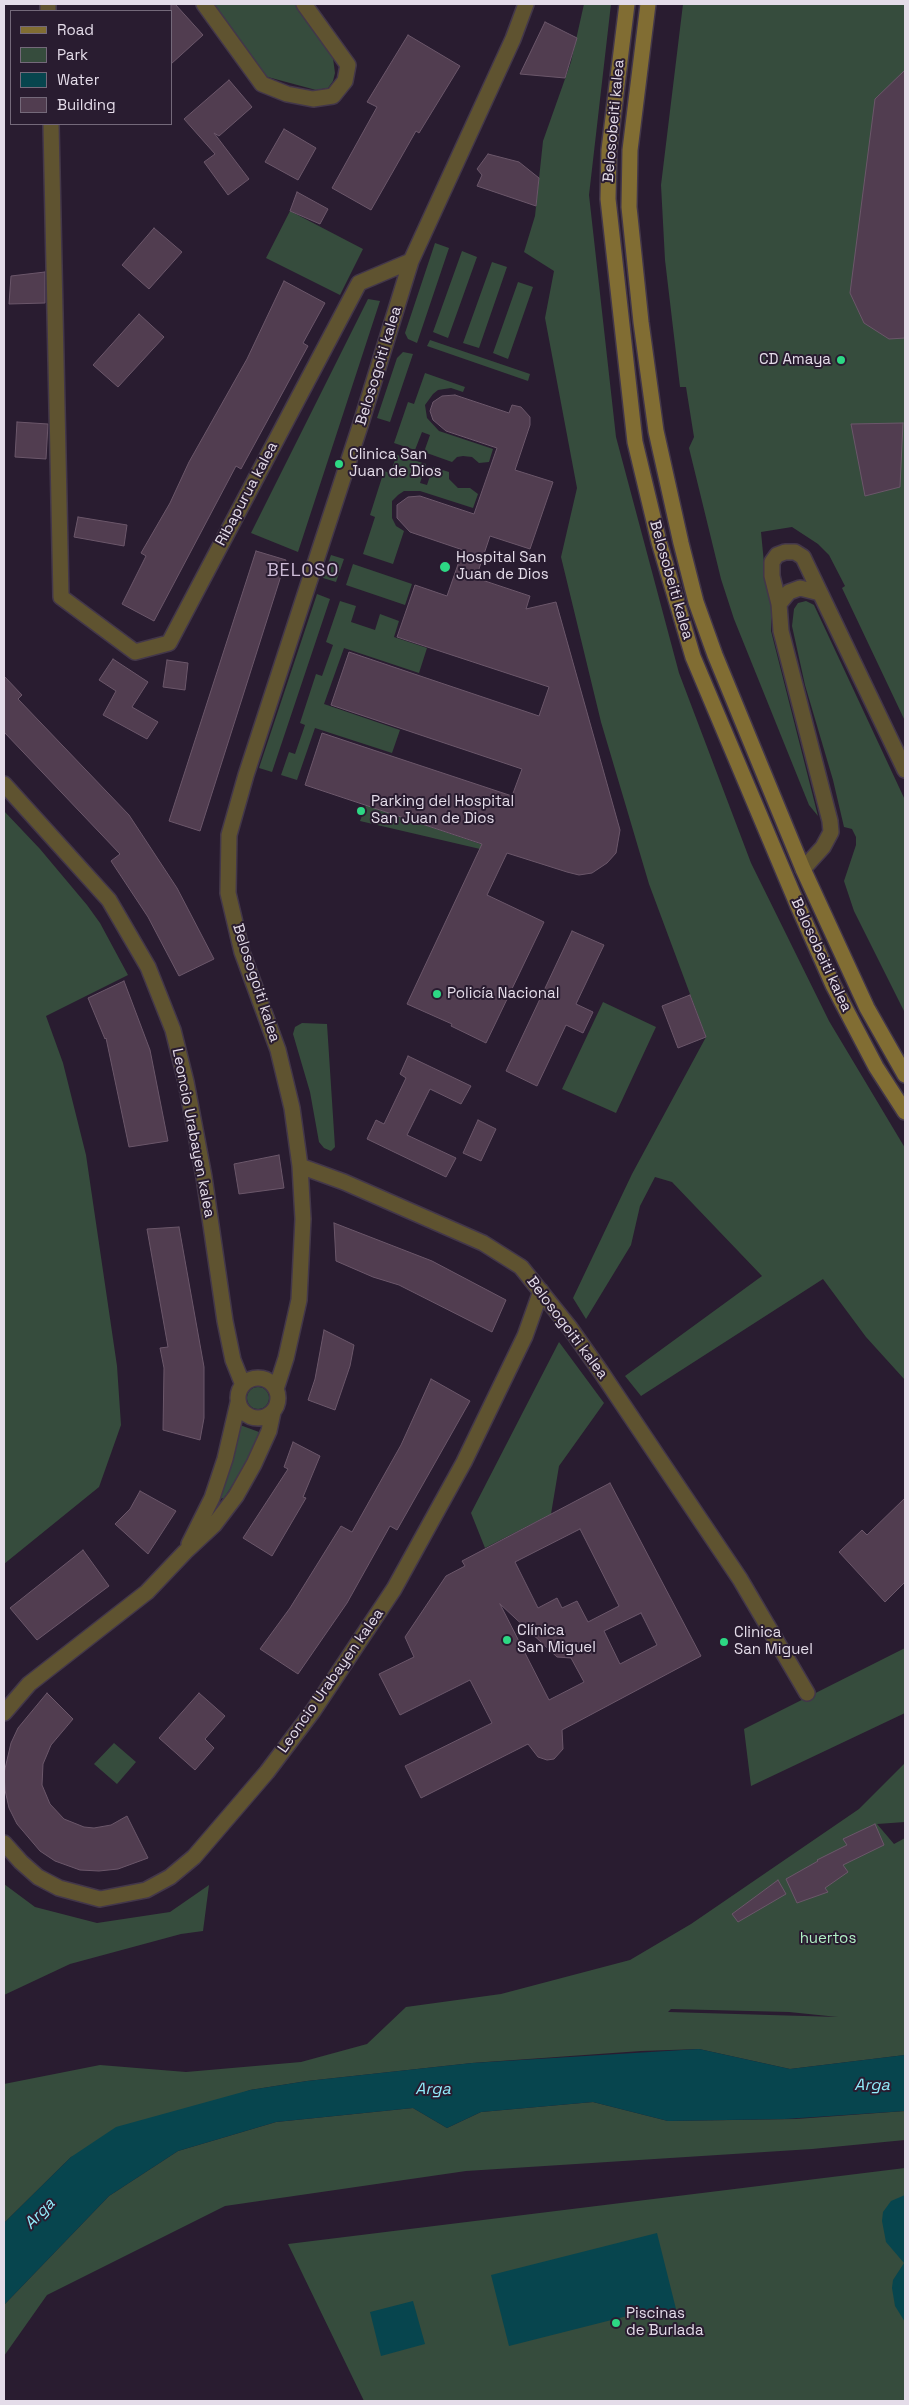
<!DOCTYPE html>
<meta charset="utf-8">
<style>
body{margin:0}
#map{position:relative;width:909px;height:2405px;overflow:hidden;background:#291c30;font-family:"Space Grotesk",sans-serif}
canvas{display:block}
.frame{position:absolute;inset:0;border:5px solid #e4dce9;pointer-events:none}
.legend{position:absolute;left:10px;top:10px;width:162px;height:115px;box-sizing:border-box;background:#291c30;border:1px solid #74697a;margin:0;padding:6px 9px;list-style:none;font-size:15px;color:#e4dce9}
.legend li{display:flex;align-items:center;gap:10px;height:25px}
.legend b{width:25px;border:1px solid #74697a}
</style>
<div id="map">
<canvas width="909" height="2405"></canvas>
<div class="frame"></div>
<ul class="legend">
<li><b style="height:6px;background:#816d33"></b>Road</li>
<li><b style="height:14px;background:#364c3d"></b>Park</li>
<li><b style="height:14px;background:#07454e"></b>Water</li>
<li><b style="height:14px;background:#513d50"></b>Building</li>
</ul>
</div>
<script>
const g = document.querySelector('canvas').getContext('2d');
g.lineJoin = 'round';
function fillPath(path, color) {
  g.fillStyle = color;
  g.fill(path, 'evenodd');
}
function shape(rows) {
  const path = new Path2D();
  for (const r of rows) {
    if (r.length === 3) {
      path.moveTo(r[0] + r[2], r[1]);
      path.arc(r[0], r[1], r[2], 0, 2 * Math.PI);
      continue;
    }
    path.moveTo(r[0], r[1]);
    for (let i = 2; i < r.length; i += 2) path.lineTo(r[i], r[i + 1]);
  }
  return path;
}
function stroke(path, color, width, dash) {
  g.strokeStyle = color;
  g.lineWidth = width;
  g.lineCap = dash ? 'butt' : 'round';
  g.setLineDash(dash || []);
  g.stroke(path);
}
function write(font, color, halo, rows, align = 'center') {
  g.font = font + ' "Space Grotesk",sans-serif';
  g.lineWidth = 4;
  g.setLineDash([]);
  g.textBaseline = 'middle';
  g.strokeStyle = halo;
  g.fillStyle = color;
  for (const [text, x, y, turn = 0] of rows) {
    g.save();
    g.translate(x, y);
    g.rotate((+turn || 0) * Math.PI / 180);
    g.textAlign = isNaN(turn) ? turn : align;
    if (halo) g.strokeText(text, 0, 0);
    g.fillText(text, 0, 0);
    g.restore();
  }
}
const green = shape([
 [212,4,295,4,333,58,335,73,333,81,328,88,316,90,264,76],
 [584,4,611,4,589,195,616,437,679,673,751,863,829,1021,905,1148,905,1380,866,1337,823,1279,641,1396,625,1376,762,1276,672,1182,655,1177,640,1206,631,1245,586,1319,573,1298,632,1174,706,1037,649,884,601,722,561,557,577,488,545,318,554,271,524,252,535,216,543,141,571,62],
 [683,4,905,4,905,721,842,588,845,586,829,555,818,544,792,527,761,532,764,563,771,595,771,631,818,816,809,805,734,619,721,579,689,448,694,437,686,387,680,387,665,260,661,185],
 [290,211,363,249,340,295,266,258],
 [435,243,449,248,417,343,408,339,405,333],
 [462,251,477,257,448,338,433,332],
 [492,262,507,267,479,348,463,343],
 [518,282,533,287,508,359,493,353],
 [368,299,380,301,298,552,251,533],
 [430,340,530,374,528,381,427,346],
 [403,352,413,354,390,422,377,418,397,358],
 [425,373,465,387,463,392,451,388,438,390,433,394,425,405,427,418,439,431,493,449,489,462,479,463,472,457,463,456,457,457,452,462,424,452,430,435,422,432,415,450,394,443,408,402,414,404],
 [397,455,426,464,420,483,427,485,433,467,449,472,449,479,458,488,470,488,478,494,473,508,420,491,404,491,398,495,392,501,392,518,396,526,404,531,393,564,363,554,375,517,370,515,384,471,390,473],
 [331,555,344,559,336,582,323,578],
 [353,564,412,584,405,605,346,585],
 [317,594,330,599,272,772,259,768],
 [340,601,356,606,351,622,375,630,380,614,399,621,394,637,427,648,419,673,344,648,324,704,400,730,392,753,315,728,297,780,281,775,289,752,295,754,305,725,300,723,316,674,322,676,333,645,326,642],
 [806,601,814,605,905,800,905,1013,854,911,844,881,856,845,856,837,852,829,844,827,833,780,805,685,792,626,794,609,798,603],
 [366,805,495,849,493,852,360,821],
 [4,811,40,849,87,905,100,923,128,975,46,1016,63,1063,86,1155,117,1366,121,1425,99,1487,4,1564],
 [603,1002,656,1027,616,1113,562,1089],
 [302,1023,327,1024,335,1147,331,1151,324,1148,319,1142,310,1092,293,1034,295,1027],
 [559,1342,604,1403,559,1466,551,1514,485,1548,471,1513],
 [258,1398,11],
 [240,1425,259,1432,250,1458,224,1498,219,1499],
 [905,1648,905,1713,751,1786,744,1729],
 [114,1743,136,1762,117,1784,94,1764],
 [905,1763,905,1822,877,1824,894,1844,905,1838,905,2055,790,2069,699,2049,641,2051,472,2063,307,2081,250,2090,71,2157,4,2223,4,2084,100,2065,186,2072,301,2062,367,2044,406,2007,501,1994,630,1960,691,1924,859,1809],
 [671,2009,789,2012,838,2017,668,2012],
 [4,1884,35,1907,97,1923,170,1912,209,1885,203,1931,181,1934,70,1964,4,1995],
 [593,2102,668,2121,796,2119,905,2111,905,2140,812,2149,466,2171,225,2206,47,2295,4,2356,4,2305,109,2196,178,2151,276,2122,413,2108,447,2128,481,2112],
 [905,2168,905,2401,364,2401,288,2244]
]);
const water = shape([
 [699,2049,790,2069,905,2055,905,2111,785,2119,668,2121,593,2102,481,2112,447,2128,413,2108,276,2122,178,2151,109,2196,4,2305,4,2223,71,2157,116,2127,250,2090,307,2081,472,2063],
 [905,2195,905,2322,895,2306,892,2288,893,2280,904,2263,886,2242,882,2221,883,2212,891,2201],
 [657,2233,676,2309,653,2315,651,2310,509,2346,491,2275],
 [413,2301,425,2344,381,2356,370,2312]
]);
const building = shape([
 [171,4,175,4,203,35,171,64,171,4],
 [545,22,577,38,565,78,520,74,545,22],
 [408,35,460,66,419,133,416,131,371,210,332,188,377,107,367,102,408,35],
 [905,70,905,338,889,339,864,323,850,293,875,99,905,70],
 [229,80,252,107,219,136,214,133,249,179,228,195,204,162,215,154,184,119,229,80],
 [284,129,316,148,298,180,265,162,284,129],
 [488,154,519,162,539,178,536,206,477,186,482,175,477,169,488,154],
 [297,192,328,209,320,224,290,211,297,192],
 [154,228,182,252,149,289,122,265,154,228],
 [45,272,45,303,9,304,11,276,45,272],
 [284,281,325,303,303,343,308,346,241,469,236,466,154,621,122,604,146,556,141,553,170,503,189,462,247,359,284,281],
 [139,314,164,337,118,387,93,365,139,314],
 [455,395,509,413,512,405,521,407,530,417,530,425,515,470,553,482,530,549,490,536,476,578,530,596,526,609,556,602,620,830,616,853,607,863,592,873,579,875,567,872,507,853,487,895,544,922,486,1043,451,1026,452,1024,407,1004,482,844,305,785,322,733,512,796,522,769,331,705,349,652,539,716,549,687,397,637,415,585,447,596,463,550,410,532,397,518,397,505,408,497,420,496,474,514,497,448,446,431,433,420,430,411,433,402,442,396,455,395],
 [17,422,48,424,46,459,15,457,17,422],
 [903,423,900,487,865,496,851,424,903,423],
 [78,517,127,525,124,546,74,537,78,517],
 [256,551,286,560,200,831,169,821,256,551],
 [113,659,148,682,132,707,158,722,147,739,103,715,116,691,99,680,113,659],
 [167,660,188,663,185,690,163,687,167,660],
 [4,676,22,695,18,699,129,815,177,888,214,959,179,976,148,917,111,861,120,854,4,732,4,676],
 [572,931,604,945,576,1004,593,1012,583,1033,566,1025,537,1086,506,1071,572,931],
 [124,981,150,1050,168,1141,129,1147,106,1038,105,1039,88,998,124,981],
 [690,995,706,1037,678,1048,662,1006,690,995],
 [408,1056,471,1086,461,1104,430,1089,407,1135,456,1158,446,1177,367,1139,376,1120,384,1124,406,1078,400,1074,408,1056],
 [478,1120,496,1129,481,1161,463,1153,478,1120],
 [279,1155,284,1188,239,1194,234,1164,279,1155],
 [334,1223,432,1261,506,1300,492,1332,399,1285,373,1277,336,1261,334,1223],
 [179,1227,204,1367,204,1418,200,1440,163,1430,164,1368,160,1348,168,1347,147,1229,179,1227],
 [324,1330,354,1345,350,1366,335,1410,308,1400,315,1379,324,1330],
 [431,1379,470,1401,397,1530,390,1526,347,1603,298,1674,260,1649,290,1608,341,1526,352,1532,401,1445,431,1379],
 [293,1442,320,1456,303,1497,306,1498,272,1556,243,1538,288,1469,284,1467,293,1442],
 [610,1483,701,1656,562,1730,563,1749,554,1759,547,1760,538,1757,528,1744,421,1798,405,1766,492,1723,470,1680,400,1715,379,1674,414,1657,405,1637,446,1576,465,1566,462,1561,610,1483],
 [580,1529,619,1606,588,1622,577,1601,562,1608,557,1598,538,1608,515,1562,580,1529],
 [500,1604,557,1657,571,1658,584,1682,549,1700,500,1604],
 [641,1613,657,1645,620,1664,604,1631,641,1613],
 [140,1491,176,1511,148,1554,115,1524,130,1509,140,1491],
 [905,1498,905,1582,885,1602,839,1552,862,1530,867,1535,905,1498],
 [83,1550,109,1586,37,1640,10,1608,83,1550],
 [47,1693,73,1719,51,1745,43,1764,42,1785,50,1804,64,1819,84,1827,94,1828,111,1825,127,1816,148,1858,118,1869,99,1871,80,1870,55,1861,40,1851,17,1824,9,1808,5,1790,4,1773,11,1743,18,1728,47,1693],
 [199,1693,225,1716,205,1739,214,1748,195,1770,159,1738,199,1693],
 [875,1824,884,1845,843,1865,848,1872,825,1888,828,1892,797,1903,786,1879,818,1861,817,1860,847,1845,843,1839,875,1824],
 [778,1880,786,1894,738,1922,732,1914,778,1880]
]);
const street = shape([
 [48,4,48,11],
 [204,4,262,84,287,94,313,99,333,96,345,81,348,65,304,4],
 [51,124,61,597,135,652,169,643,359,283,411,261],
 [779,604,789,592,800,588,820,593],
 [4,784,109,900,148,967,173,1030,186,1082,204,1177,225,1321,233,1360,243,1385],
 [803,869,823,847,831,832,830,821,781,631,779,604,772,576,772,562,777,555,785,552,795,552,803,557,905,770],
 [300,1166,344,1182,483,1243,521,1267,570,1328,601,1372,740,1579,807,1693],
 [258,1398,20],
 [276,1389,286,1358,299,1300,303,1219,300,1166,292,1108,278,1050,242,952,228,893,229,835,246,775,361,423,411,261,513,39,526,4],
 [189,1544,212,1498,225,1459,238,1403],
 [4,1713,29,1684,147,1592,185,1552,214,1525,236,1496,254,1464,269,1431,273,1412],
 [4,1843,21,1862,38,1877,59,1888,100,1899,146,1890,170,1877,194,1857,267,1772,313,1711,394,1589,464,1462,525,1336,541,1291]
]);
const secondary = shape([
 [627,4,609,150,608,199,635,442,659,542,693,657,798,906,833,985,876,1067,905,1112],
 [648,4,630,150,629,207,641,322,656,431,681,543,696,602,715,655,803,869,867,1008,905,1075]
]);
const markers = [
 [841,360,5,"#2dd884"],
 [339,464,5,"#2dd884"],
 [445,567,6,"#2dd884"],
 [361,811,5,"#2dd884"],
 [437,994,5,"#2dd884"],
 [507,1640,5,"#2dd884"],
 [724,1642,5,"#2dd884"],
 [616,2323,5,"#2dd884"]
];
const streetNames = [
 ["Belosobeiti kalea",614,121,-85],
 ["Belosogoiti kalea",379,366,-73],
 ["Ribapurua kalea",247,494,-62],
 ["Belosobeiti kalea",671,580,74],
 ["Belosobeiti kalea",821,955,65],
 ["Belosogoiti kalea",256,983,72],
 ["Leoncio Urabayen kalea",193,1133,79],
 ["Belosogoiti kalea",567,1328,53],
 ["Leoncio Urabayen kalea",331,1681,-55]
];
const poiNames = [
 ["CD Amaya",831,360,"right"],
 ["Clinica San",349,455],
 ["Juan de Dios",349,472],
 ["Hospital San",456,558],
 ["Juan de Dios",456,575],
 ["Parking del Hospital",371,802],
 ["San Juan de Dios",371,819],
 ["Policía Nacional",447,994],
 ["Clínica",517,1631],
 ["San Miguel",517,1648],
 ["Clinica",734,1633],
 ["San Miguel",734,1650],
 ["Piscinas",626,2314],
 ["de Burlada",626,2331]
];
const parkNames = [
 ["huertos",828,1939]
];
const waterNames = [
 ["Arga",872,2086],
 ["Arga",433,2090],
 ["Arga",40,2214,-46]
];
const quarterNames = [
 ["BELOSO",303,571]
];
fillPath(green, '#364c3d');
fillPath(water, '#07454e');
fillPath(building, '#513d50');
stroke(building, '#6b576a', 1);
stroke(street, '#43374a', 18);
stroke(secondary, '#43374a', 18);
stroke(street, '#5f5330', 15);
stroke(secondary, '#816d33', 15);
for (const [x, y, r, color] of markers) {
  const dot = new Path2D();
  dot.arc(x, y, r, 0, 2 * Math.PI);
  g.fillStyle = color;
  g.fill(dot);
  stroke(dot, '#291c30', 2);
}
write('15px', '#e4dce9', '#291c30', streetNames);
write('15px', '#e4dce9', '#291c30', poiNames, 'left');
write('15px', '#b0f0c4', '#291c30', parkNames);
write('italic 16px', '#93edfc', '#291c30', waterNames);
g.letterSpacing = '1px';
write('18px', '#cebdd8', '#291c30', quarterNames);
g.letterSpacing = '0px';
</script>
